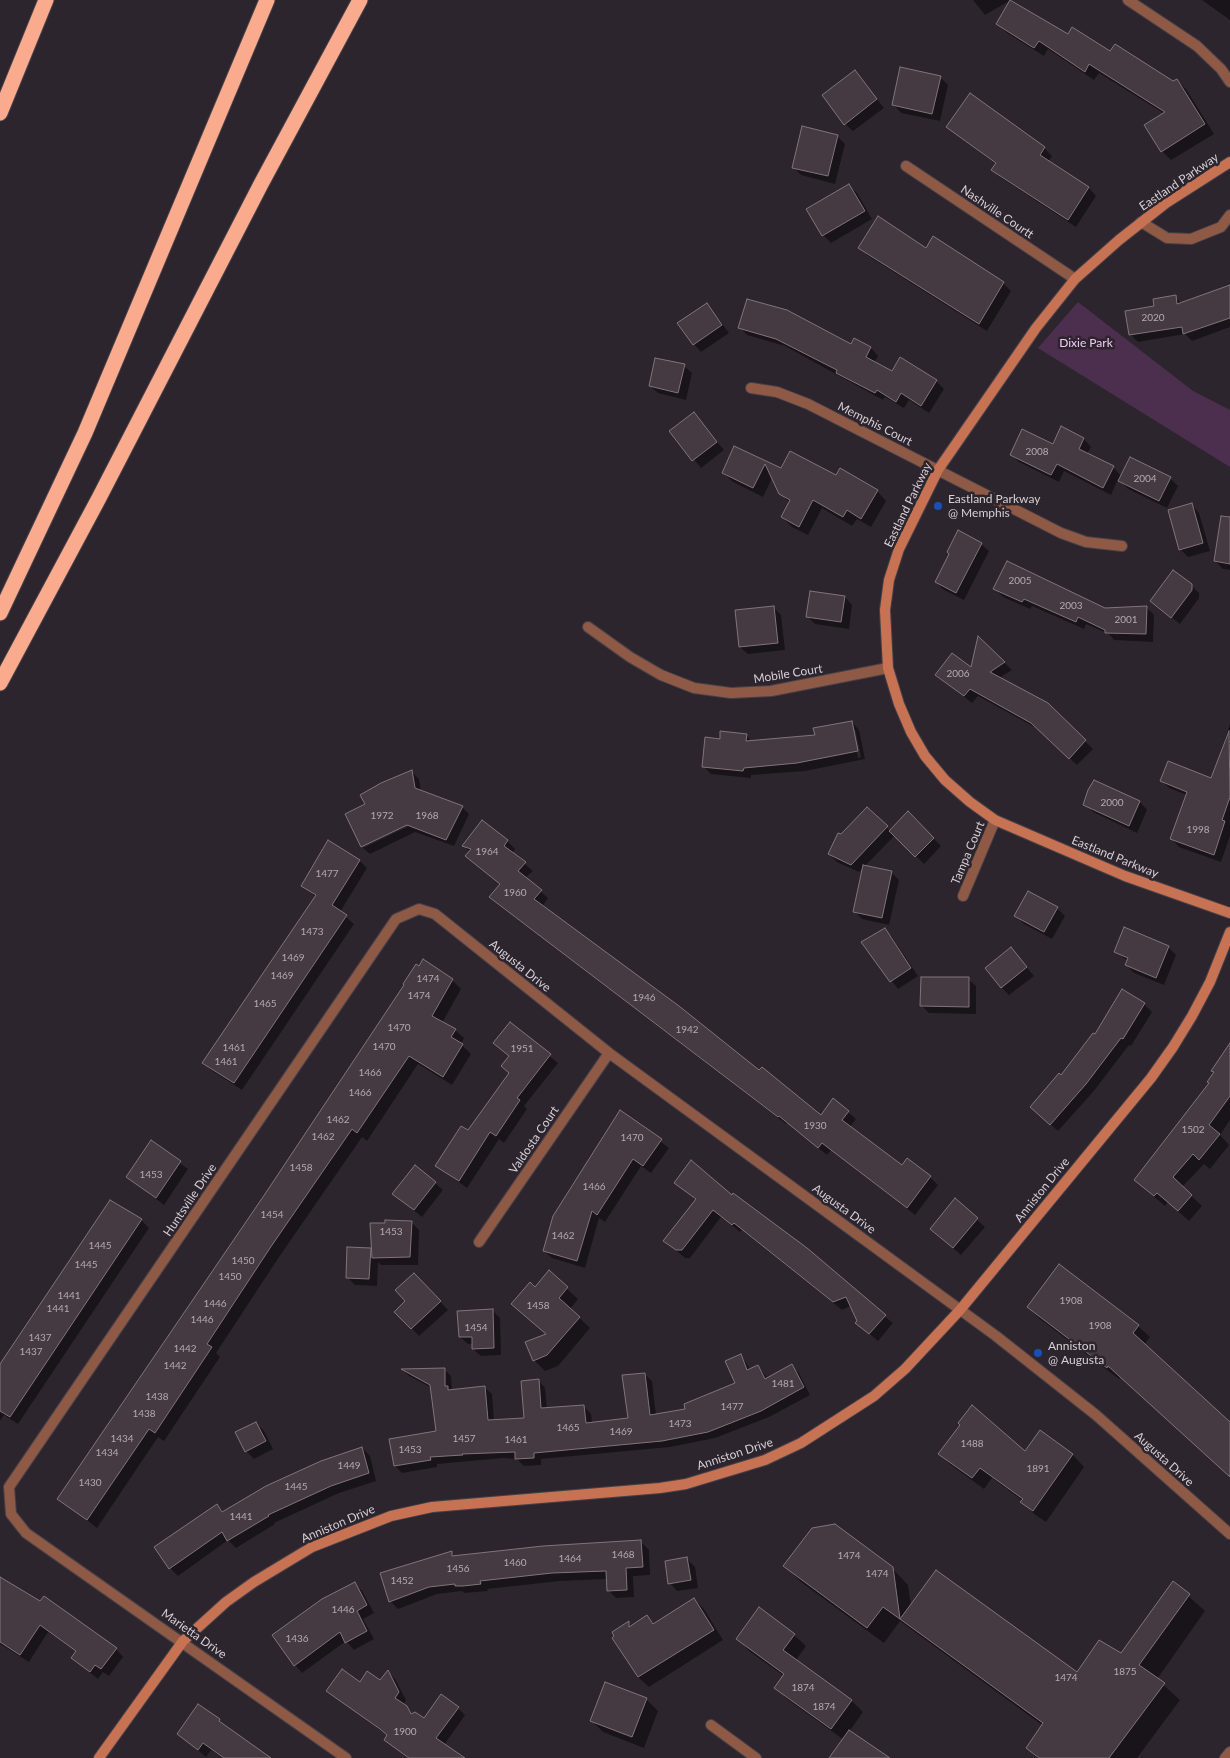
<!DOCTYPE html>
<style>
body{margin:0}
canvas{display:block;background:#2d252e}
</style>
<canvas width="1230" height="1758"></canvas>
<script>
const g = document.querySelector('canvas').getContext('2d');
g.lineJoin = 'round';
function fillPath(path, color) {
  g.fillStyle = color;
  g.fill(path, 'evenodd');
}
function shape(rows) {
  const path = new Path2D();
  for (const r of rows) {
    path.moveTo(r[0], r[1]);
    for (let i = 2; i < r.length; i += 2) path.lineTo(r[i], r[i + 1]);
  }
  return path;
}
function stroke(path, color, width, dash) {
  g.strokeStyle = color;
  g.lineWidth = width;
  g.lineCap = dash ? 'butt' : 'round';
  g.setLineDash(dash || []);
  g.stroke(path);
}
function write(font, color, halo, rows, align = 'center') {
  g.font = font + ' Lato,sans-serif';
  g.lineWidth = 5;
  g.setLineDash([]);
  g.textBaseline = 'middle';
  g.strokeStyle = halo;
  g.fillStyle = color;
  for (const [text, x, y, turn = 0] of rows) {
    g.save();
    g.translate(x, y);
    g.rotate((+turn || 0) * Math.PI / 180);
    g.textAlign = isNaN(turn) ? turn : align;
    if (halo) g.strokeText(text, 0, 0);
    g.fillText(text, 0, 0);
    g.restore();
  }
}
const green = shape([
 [1078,302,1193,391,1230,410,1230,467,1038,348]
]);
const shadow = shape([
 [973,0,1011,0,985,15],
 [1011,0,1069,35,1173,82,1177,80,1186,89,1214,134,1171,160,1162,151,1165,114,1099,73,1094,80,1048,49,1044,56,1007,33,997,24],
 [1202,0,1230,0,1230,20],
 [855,72,884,108,853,131,845,124],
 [940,77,948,85,940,121,901,113,894,105],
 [947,127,1044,148,1052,156,1048,162,1089,188,1096,196,1076,227,1000,177,993,170,996,164],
 [837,136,845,144,835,184,801,175,793,167],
 [849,186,857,193,872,219,831,243,823,235],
 [933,238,1003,283,1011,291,987,331,867,255,859,247,926,249],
 [1230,286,1230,327,1192,341,1185,334,1138,342,1130,334,1155,308,1175,297,1182,304],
 [707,304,729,333,701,352,694,344],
 [740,327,871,348,878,356,874,363,892,373,936,381,944,389,929,413,909,400,904,408,885,397,883,400,785,346,747,335],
 [684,366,692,373,686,400,658,393,650,386],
 [694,414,724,450,701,468,671,431],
 [1062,428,1084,439,1091,447,1087,454,1113,467,1122,477,1170,478,1178,486,1167,508,1128,489,1118,479,1111,495,1064,471,1059,482,1019,462,1012,455,1053,445],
 [735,448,782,470,836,476,877,491,886,501,871,527,857,519,852,526,822,508,808,535,792,527,782,517,790,503,780,493,772,478,763,497,733,482,723,473],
 [1192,505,1199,513,1210,551,1188,557,1180,549],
 [1230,542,1230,570,1223,569,1215,561],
 [981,544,989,551,964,600,944,590,936,582,950,554],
 [1191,585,1199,593,1199,598,1180,624,1151,601],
 [995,589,1104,609,1146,607,1154,615,1153,642,1114,640,1109,634,1086,624,1084,629,1032,606,1030,609,1003,597],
 [845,597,852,605,849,629,815,624,808,617],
 [773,607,781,615,785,650,748,654,740,647],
 [979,638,1012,670,999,678,1047,704,1093,749,1077,765,1040,730,978,696,972,703,937,675,972,669],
 [852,722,859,730,865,759,805,771,751,775,751,778,711,774,703,766,721,740,747,736,752,742,816,736],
 [852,729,855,729,861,757,858,758],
 [1230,724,1230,836,1221,862,1179,847,1172,839,1187,795,1169,788,1161,780,1211,780],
 [412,772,419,779,421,792,462,807,469,814,454,846,415,832,370,854,363,848,413,824,412,822,363,845,363,848,347,815,367,805],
 [1094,782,1140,802,1147,810,1137,833,1093,812,1085,804],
 [867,809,890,831,908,813,941,846,924,864,895,835,865,866,891,872,899,880,889,925,862,919,854,911,863,868,859,872,837,862,829,854,841,836],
 [482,822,507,841,515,849,512,853,533,871,525,878,548,898,542,907,759,1072,821,1116,833,1100,856,1119,850,1127,902,1167,908,1160,930,1177,938,1185,915,1215,831,1150,827,1155,787,1122,786,1124,499,905,491,897,501,885,467,856,470,852,464,846],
 [360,861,367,868,340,912,354,924,242,1090,211,1070,204,1063,316,897,303,886],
 [1057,908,1065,916,1052,939,1024,924,1016,916],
 [885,929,892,937,918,976,898,989,863,943],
 [1168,947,1176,955,1164,985,1134,973,1126,965,1128,961,1116,952],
 [1018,957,1034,976,1009,995,1001,987],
 [423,961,452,980,461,989,442,1023,455,1030,464,1038,461,1044,471,1054,452,1085,418,1064,367,1141,362,1137,279,1257,216,1353,220,1357,164,1441,158,1437,97,1528,59,1498],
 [968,979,976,986,976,1014,929,1013,922,1006],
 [1144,1004,1152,1012,1131,1046,1129,1045,1093,1092,1058,1131,1039,1114,1061,1076,1095,1036],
 [510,1024,558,1063,524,1106,527,1109,504,1143,499,1139,467,1188,437,1166,468,1132,510,1074,510,1057,494,1043],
 [1230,1045,1230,1120,1220,1135,1229,1145,1210,1169,1204,1164,1182,1187,1202,1206,1189,1221,1168,1202,1165,1206,1135,1180,1210,1084],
 [620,1112,669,1148,651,1173,641,1166,605,1222,599,1218,585,1268,552,1258,544,1251],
 [151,1142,188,1169,164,1205,128,1177],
 [676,1182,732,1196,893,1323,878,1341,857,1323,858,1321,851,1306,842,1310,742,1230,740,1232,721,1217,690,1258,685,1258,665,1241,696,1200],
 [435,1183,443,1190,422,1217,394,1194],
 [955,1200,985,1227,961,1255,939,1236],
 [141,1220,149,1228,18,1424,4,1415,0,1421,0,1366],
 [411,1222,419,1230,418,1265,381,1265,378,1262,377,1286,355,1285,347,1277,370,1250,373,1252],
 [549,1272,578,1299,570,1309,590,1328,558,1366,545,1371,534,1360,547,1335,535,1289],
 [414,1274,448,1310,419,1336,396,1312,406,1301],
 [1028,1307,1138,1326,1150,1337,1144,1345,1230,1423,1230,1476,1121,1376,1119,1379,1040,1319],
 [492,1310,500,1318,501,1355,481,1356,473,1349,473,1344,468,1344,460,1337],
 [741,1356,751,1370,758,1366,768,1379,791,1366,799,1373,810,1395,769,1417,715,1438,670,1447,541,1459,541,1465,524,1466,517,1459,503,1458,437,1464,437,1467,402,1473,395,1466,438,1432,432,1388,409,1376,403,1370,444,1369,451,1376,452,1391,484,1387,492,1394,494,1421,525,1419,538,1380,545,1388,547,1409,584,1407,591,1414,592,1423,629,1419,644,1374,652,1381,656,1415,687,1410,736,1384],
 [256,1423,264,1431,273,1449,254,1459,246,1451,237,1433],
 [1040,1432,1073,1455,1084,1467,1046,1522,1034,1514,1023,1501,992,1478,984,1489,951,1465,939,1454,1025,1453],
 [362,1448,370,1456,376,1481,339,1493,274,1523,275,1524,236,1548,228,1540,178,1576,170,1568,217,1505,224,1512],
 [641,1542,649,1550,650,1575,633,1576,634,1597,616,1598,608,1590,607,1579,560,1581,487,1589,488,1591,464,1593,462,1591,437,1594,398,1609,390,1601,451,1553,455,1557],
 [687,1559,695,1567,698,1588,677,1591,670,1583],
 [785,1566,892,1568,908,1585,911,1605,1077,1674,1122,1655,1174,1583,1205,1611,1157,1679,1180,1700,1137,1758,1037,1758,1027,1748,1042,1725,900,1621,884,1643,801,1582],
 [0,1579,116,1649,123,1657,109,1676,103,1672,98,1679,72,1658,77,1652,48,1632,29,1662,0,1644],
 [354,1583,362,1591,374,1613,363,1619,374,1639,354,1650,346,1641,302,1673,295,1665],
 [694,1599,704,1609,723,1640,649,1687,638,1677,616,1637,628,1622,632,1626,647,1617,655,1624],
 [794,1635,806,1646,796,1660,852,1701,863,1712,849,1732,888,1758,832,1758,844,1740,787,1699,775,1687,784,1676,749,1651,738,1639],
 [388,1672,395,1679,406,1700,403,1705,413,1714,424,1720,458,1708,465,1715,444,1745,463,1758,408,1758,385,1740,388,1736,328,1691,380,1682],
 [646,1699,658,1711,644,1748,603,1732,591,1720],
 [198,1705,269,1758,223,1758,211,1750,206,1757,179,1734]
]);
const building = shape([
 [1010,0,1068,34,1072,27,1110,51,1115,44,1173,81,1177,79,1205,124,1161,152,1144,125,1165,112,1089,64,1085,72,1039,41,1034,48,996,24,1010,0],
 [900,67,941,76,932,114,892,105,900,67],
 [855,70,877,99,844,125,822,95,855,70],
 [970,93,1045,147,1040,155,1089,187,1068,220,991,170,996,163,946,127,970,93],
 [802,126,838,135,828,176,792,168,802,126],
 [849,184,865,211,822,236,806,209,849,184],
 [878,216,926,248,933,236,1004,282,979,324,858,248,878,216],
 [1230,285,1230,318,1183,334,1182,327,1129,335,1125,311,1154,306,1153,299,1176,295,1177,304,1230,285],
 [747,299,787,310,851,344,854,338,871,347,866,357,892,371,900,357,937,380,921,406,901,393,896,402,877,390,875,393,836,373,837,370,776,339,738,328,747,299],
 [707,303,722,325,693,345,677,323,707,303],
 [655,358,685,364,678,393,649,386,655,358],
 [694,412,717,442,692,461,669,431,694,412],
 [1061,426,1084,438,1079,449,1114,466,1103,488,1057,464,1051,475,1010,455,1022,429,1053,444,1061,426],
 [734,446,781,468,790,451,836,475,840,468,878,490,861,519,847,510,843,517,813,500,799,527,781,517,790,500,779,494,765,464,753,488,722,473,734,446],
 [1130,457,1171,477,1159,501,1118,481,1130,457],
 [1192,503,1203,543,1179,550,1168,510,1192,503],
 [1221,516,1230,517,1230,564,1214,561,1221,516],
 [958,530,982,543,956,593,935,582,949,554,947,552,958,530],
 [1007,561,1105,608,1147,606,1146,634,1105,633,1105,630,1078,617,1076,622,1024,599,1022,602,993,589,1007,561],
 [1173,570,1192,584,1192,590,1171,618,1150,601,1173,570],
 [810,591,845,596,841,622,806,617,810,591],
 [774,606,778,643,739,647,735,610,774,606],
 [978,636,1005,662,990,672,1048,703,1086,740,1069,759,1031,723,970,689,964,696,935,675,952,653,971,667,978,636],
 [852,721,858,751,797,763,744,768,743,771,702,767,705,737,720,739,720,731,747,734,746,741,815,735,813,728,852,721],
 [1229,731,1230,797,1222,820,1225,821,1214,855,1170,839,1187,792,1160,781,1168,761,1211,778,1229,731],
 [412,770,415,788,463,806,446,840,407,825,361,847,345,814,365,804,360,795,381,783,412,770],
 [1094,780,1140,801,1129,826,1083,805,1088,790,1094,780],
 [867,807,888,826,851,865,828,854,838,833,841,834,867,807],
 [908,811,934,838,915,857,889,831,908,811],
 [482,820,508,840,504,846,526,862,518,871,542,890,534,899,679,1006,759,1070,762,1067,821,1115,833,1098,849,1111,842,1120,902,1165,907,1158,931,1176,907,1208,822,1143,818,1148,779,1116,778,1117,489,897,500,884,465,856,471,849,462,846,482,820],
 [328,840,360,860,332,905,347,915,234,1083,202,1063,316,895,301,886,328,840],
 [863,865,892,871,882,918,853,912,863,865],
 [1028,891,1058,907,1044,932,1014,916,1028,891],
 [1124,927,1169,946,1156,978,1125,965,1128,958,1114,952,1124,927],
 [885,928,911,968,890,982,861,942,885,928],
 [1011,947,1027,967,1001,988,985,968,1011,947],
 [423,959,453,979,432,1016,456,1029,451,1037,463,1044,443,1077,409,1056,357,1133,352,1129,270,1248,207,1344,212,1347,155,1433,149,1429,87,1520,57,1499,265,1194,404,985,403,984,416,964,419,966,423,959],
 [921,977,969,977,969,1007,920,1006,921,977],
 [1122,989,1145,1003,1123,1039,1121,1038,1086,1084,1050,1125,1030,1107,1059,1073,1061,1075,1093,1033,1095,1034,1122,989],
 [510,1022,551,1054,517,1098,520,1100,496,1136,490,1132,459,1181,435,1166,461,1126,468,1130,509,1073,501,1066,509,1056,493,1043,510,1022],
 [1230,1043,1230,1096,1209,1125,1220,1134,1199,1160,1193,1154,1173,1177,1192,1195,1178,1211,1157,1193,1154,1196,1134,1180,1209,1083,1207,1082,1214,1072,1211,1071,1230,1043],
 [620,1110,662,1139,643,1166,633,1159,597,1215,592,1211,577,1261,543,1251,553,1216,620,1110],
 [151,1140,181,1161,156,1198,126,1177,151,1140],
 [691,1160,732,1195,733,1193,807,1248,886,1315,869,1334,855,1323,857,1321,846,1297,833,1302,734,1223,732,1225,713,1210,682,1250,676,1250,663,1241,696,1199,674,1183,691,1160],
 [415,1165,436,1182,414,1210,392,1194,415,1165],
 [955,1198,978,1218,953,1248,930,1229,955,1198],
 [110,1200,142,1219,10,1417,0,1411,0,1364,110,1200],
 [385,1220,412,1221,410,1257,372,1258,370,1223,385,1223,385,1220],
 [347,1247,371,1248,369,1279,346,1278,347,1247],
 [1059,1264,1139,1325,1133,1333,1230,1422,1230,1477,1108,1366,1107,1368,1027,1307,1059,1264],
 [549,1270,568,1287,559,1298,580,1317,547,1355,533,1361,525,1342,546,1334,511,1304,530,1282,535,1287,549,1270],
 [414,1273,441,1301,411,1329,394,1312,405,1301,395,1290,414,1273],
 [493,1309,494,1348,472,1349,472,1337,459,1337,457,1311,493,1309],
 [741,1354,747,1370,758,1365,765,1379,792,1364,804,1387,761,1411,708,1432,662,1441,534,1453,534,1458,515,1459,515,1452,462,1454,463,1455,430,1457,431,1460,394,1466,389,1439,436,1431,430,1385,401,1369,445,1368,445,1386,448,1386,448,1390,485,1386,488,1420,524,1418,521,1381,539,1379,541,1408,584,1405,586,1423,628,1418,622,1375,645,1373,650,1415,685,1409,684,1404,735,1383,725,1361,741,1354],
 [972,1405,1025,1451,1040,1430,1073,1454,1033,1511,1020,1502,1023,1499,980,1468,972,1478,938,1454,960,1425,958,1423,972,1405],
 [256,1422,266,1441,245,1452,235,1432,256,1422],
 [362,1447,369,1473,331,1486,268,1515,269,1516,227,1541,222,1532,169,1569,154,1547,217,1504,222,1512,266,1486,321,1461,362,1447],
 [835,1524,893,1567,900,1619,883,1607,867,1628,783,1566,812,1528,835,1524],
 [641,1540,643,1567,626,1568,627,1590,607,1591,606,1571,552,1573,480,1581,481,1584,463,1586,455,1586,455,1584,429,1587,389,1602,380,1573,452,1551,452,1556,543,1546,641,1540],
 [687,1557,691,1580,668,1584,665,1561,687,1557],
 [936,1570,1077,1672,1099,1640,1121,1653,1173,1581,1190,1594,1139,1665,1165,1683,1109,1758,1039,1758,1026,1748,1043,1723,900,1619,936,1570],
 [0,1577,40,1601,44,1596,117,1648,101,1669,95,1665,90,1672,71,1658,76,1651,40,1625,20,1655,0,1642,0,1577],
 [355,1582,367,1605,357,1611,367,1631,345,1643,340,1632,294,1666,272,1635,322,1599,355,1582],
 [694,1598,714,1630,638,1677,612,1638,614,1636,612,1632,629,1621,629,1627,647,1615,653,1624,694,1598],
 [759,1607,795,1634,783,1650,852,1700,831,1729,774,1688,784,1674,736,1639,759,1607],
 [342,1669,360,1682,367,1671,380,1680,388,1670,399,1692,395,1698,407,1706,411,1714,415,1712,424,1718,441,1694,459,1707,436,1738,465,1758,409,1758,384,1740,387,1735,380,1729,326,1691,342,1669],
 [605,1682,647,1698,632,1737,590,1721,605,1682],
 [198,1704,220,1719,219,1721,271,1758,224,1758,203,1743,198,1750,177,1734,198,1704],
 [849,1730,890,1758,829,1758,849,1730]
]);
const street = shape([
 [1128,0,1197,46,1221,69,1230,82],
 [906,166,1075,279],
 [1141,222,1167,238,1191,239,1221,227,1230,215],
 [751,388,777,392,808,404,1061,533,1086,542,1122,546],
 [588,627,630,657,661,675,694,688,731,693,771,691,888,668],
 [963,896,995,820],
 [479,1242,609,1053],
 [711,1725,756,1758],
 [346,1758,26,1533,11,1514,9,1487,396,919,419,909,435,914,609,1053,996,1336,1096,1415,1230,1534],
 [1225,1758,1230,1752]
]);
const secondary = shape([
 [1230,162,1166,203,1119,240,1075,279,1036,328,938,470,899,549,889,580,885,610,888,668,899,704,911,732,925,756,945,780,970,802,995,820,1125,876,1230,913],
 [99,1758,183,1641,226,1602,254,1582,312,1547,391,1516,432,1507,660,1488,686,1484,765,1460,801,1443,874,1396,905,1369,960,1310,1151,1078,1173,1047,1192,1016,1210,982,1230,932]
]);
const highway = shape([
 [0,113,46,0],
 [0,613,85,433,267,0],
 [0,683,99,498,261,184,360,0]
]);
const markers = [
 [938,506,5,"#1a4fb4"],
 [1038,1353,5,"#1a4fb4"]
];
const numberNames = [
 ["2020",1153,318],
 ["2008",1037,452],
 ["2004",1145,479],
 ["2005",1020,581],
 ["2003",1071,606],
 ["2001",1126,620],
 ["2006",958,674],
 ["2000",1112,803],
 ["1972",382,816],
 ["1968",427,816],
 ["1998",1198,830],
 ["1964",487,852],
 ["1477",327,874],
 ["1960",515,893],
 ["1473",312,932],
 ["1469",293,958],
 ["1469",282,976],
 ["1474",428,979],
 ["1474",419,996],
 ["1946",644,998],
 ["1465",265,1004],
 ["1470",399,1028],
 ["1942",687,1030],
 ["1470",384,1047],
 ["1461",234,1048],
 ["1951",522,1049],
 ["1461",226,1062],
 ["1466",370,1073],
 ["1466",360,1093],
 ["1462",338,1120],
 ["1930",815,1126],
 ["1502",1193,1130],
 ["1462",323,1137],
 ["1470",632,1138],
 ["1458",301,1168],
 ["1453",151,1175],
 ["1466",594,1187],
 ["1454",272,1215],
 ["1453",391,1232],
 ["1462",563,1236],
 ["1445",100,1246],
 ["1450",243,1261],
 ["1445",86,1265],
 ["1450",230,1277],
 ["1441",69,1296],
 ["1908",1071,1301],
 ["1446",215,1304],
 ["1458",538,1306],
 ["1441",58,1309],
 ["1446",202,1320],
 ["1908",1100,1326],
 ["1454",476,1328],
 ["1437",40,1338],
 ["1442",185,1349],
 ["1437",31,1352],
 ["1442",175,1366],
 ["1481",783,1384],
 ["1438",157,1397],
 ["1477",732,1407],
 ["1438",144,1414],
 ["1473",680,1424],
 ["1465",568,1428],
 ["1469",621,1432],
 ["1434",122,1439],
 ["1457",464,1439],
 ["1461",516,1440],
 ["1488",972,1444],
 ["1453",410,1450],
 ["1434",107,1453],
 ["1449",349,1466],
 ["1891",1038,1469],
 ["1430",90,1483],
 ["1445",296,1487],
 ["1441",241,1517],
 ["1468",623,1555],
 ["1474",849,1556],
 ["1464",570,1559],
 ["1460",515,1563],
 ["1456",458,1569],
 ["1474",877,1574],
 ["1452",402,1581],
 ["1446",343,1610],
 ["1436",297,1639],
 ["1875",1125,1672],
 ["1474",1066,1678],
 ["1874",803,1688],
 ["1874",824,1707],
 ["1900",405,1732]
];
const streetNames = [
 ["Eastland Parkway",1179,182,-34],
 ["Nashville Courtt",997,212,34],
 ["Memphis Court",875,424,27],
 ["Eastland Parkway",908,505,-64],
 ["Mobile Court",788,674,-9],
 ["Tampa Court",968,853,-67],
 ["Eastland Parkway",1115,857,22],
 ["Augusta Drive",520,966,39],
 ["Valdosta Court",534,1140,-56],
 ["Anniston Drive",1042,1190,-51],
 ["Huntsville Drive",190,1200,-56],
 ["Augusta Drive",844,1209,36],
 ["Anniston Drive",735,1454,-18],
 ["Augusta Drive",1164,1459,42],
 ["Anniston Drive",338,1524,-23],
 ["Marietta Drive",194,1634,35]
];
const parkNames = [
 ["Dixie Park",1086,343]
];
const poiNames = [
 ["Eastland Parkway",948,499],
 ["@ Memphis",948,513],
 ["Anniston",1048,1346],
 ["@ Augusta",1048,1360]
];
fillPath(green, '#4c2e4e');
fillPath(shadow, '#0007');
fillPath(building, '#463a42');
stroke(building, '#80747c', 1);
stroke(street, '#484049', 12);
stroke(secondary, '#484049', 12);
stroke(highway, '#484049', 17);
stroke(street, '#8e5945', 10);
stroke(secondary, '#c77353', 10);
stroke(highway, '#faab8e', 15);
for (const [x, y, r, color] of markers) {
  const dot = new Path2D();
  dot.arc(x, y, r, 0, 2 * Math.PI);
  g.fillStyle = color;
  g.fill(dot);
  stroke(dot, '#2d252e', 2);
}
write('10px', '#b1aab0', null, numberNames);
write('12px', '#d5d0d5', '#2d252e', streetNames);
write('12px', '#f6c6f8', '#2d252e', parkNames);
write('12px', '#d5d0d5', '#2d252e', poiNames, 'left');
</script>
